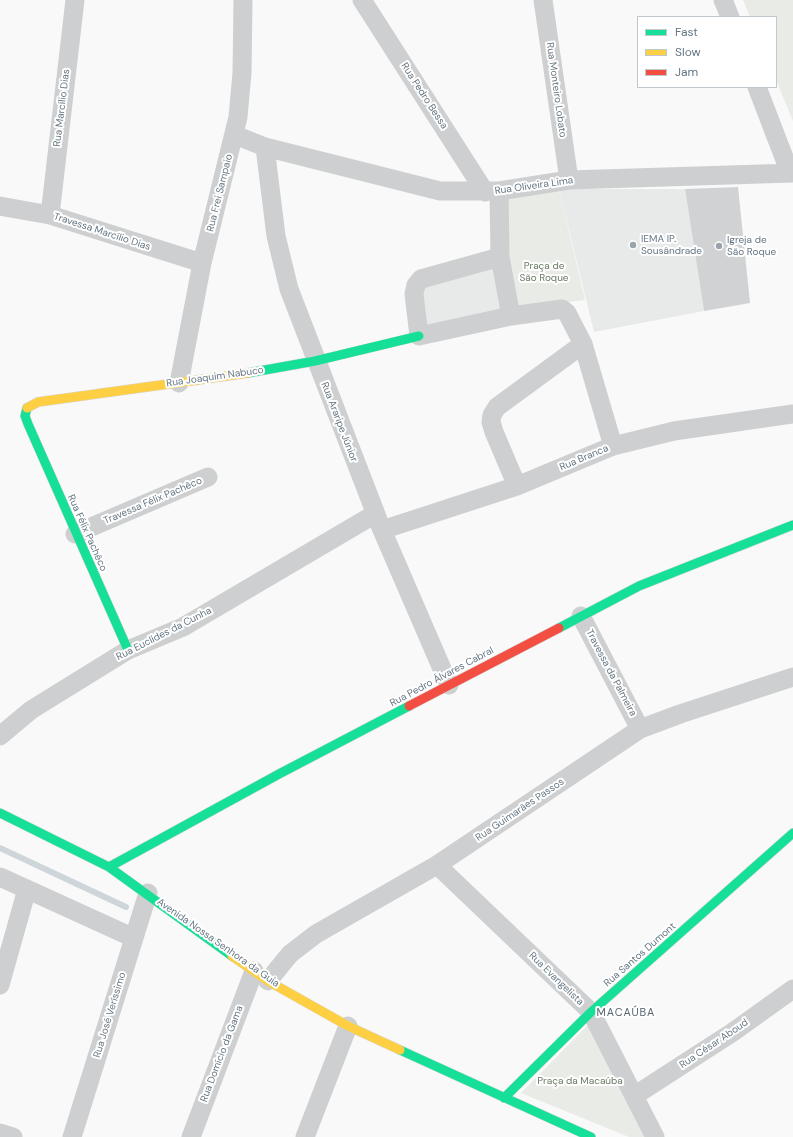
<!DOCTYPE html>
<html>
<head>
<meta charset="utf-8">
<style>
	body { margin:0 }
	#map { position:relative; width:793px; height:1137px; overflow:hidden; background:#f9f9f9; font-family:"DM Sans",sans-serif }
	canvas { display:block }
	.legend { position:absolute; left:637px; top:16px; width:140px; height:72px; box-sizing:border-box; background:#fff; border:1px solid #c1c8cd; margin:0; padding:5px 7px; list-style:none; font-size:12px; color:#657683 }
	.legend li { display:flex; align-items:center; gap:8px; height:20px }
	.legend b { width:20px; border:1px solid #c1c8cd }
</style>
</head>
<body>
<div id="map">
<canvas width="793" height="1137"></canvas>
<ul class="legend">
<li><b style="height:5px;background:#16e098"></b>Fast</li>
<li><b style="height:5px;background:#ffcf43"></b>Slow</li>
<li><b style="height:5px;background:#f24e42"></b>Jam</li>
</ul>
</div>
<script>
const ctx = document.querySelector('canvas').getContext('2d');
ctx.lineJoin = 'round';
function paint(path, color) { ctx.fillStyle = color; ctx.fill(path, 'evenodd'); }
const shape = rows => new Path2D(rows.map(r => 'M' + r).join(''));
function stroke(path, color, width, dash) { ctx.strokeStyle = color; ctx.lineWidth = width; ctx.lineCap = dash ? 'butt' : 'round'; ctx.setLineDash(dash || []); ctx.stroke(path); }
function write(font, color, halo, rows, align = 'center') {
  ctx.font = font + ' "DM Sans",sans-serif'; ctx.lineWidth = 4; ctx.setLineDash([]); ctx.textBaseline = 'middle'; ctx.strokeStyle = halo; ctx.fillStyle = color; for (const [text, x, y, turn = 0] of rows) {
    ctx.save(); ctx.translate(x, y); ctx.rotate((+turn || 0) * Math.PI / 180); ctx.textAlign = isNaN(turn) ? turn : align; if (halo) ctx.strokeText(text, 0, 0); ctx.fillText(text, 0, 0); ctx.restore();
  }
}
const built = shape([
	[559,189,685,189,704,311,594,332],
	[496,265,503,311,426,327,421,299,424,286]
]);
const green = shape([
	[743,0,793,0,793,121,776,80,776,17,750,17],
	[559,189,585,300,516,308,508,256,506,198],
	[590,1023,645,1137,629,1137,521,1093]
]);
const stream = shape([
	[0,848,126,907]
]);
const building = shape([
	[738,187,750,303,704,311,685,189]
]);
const street = shape([
	[362,0,485,192],
	[543,0,569,180],
	[723,0,730,17],
	[757,87,790,173],
	[235,135,265,147,440,191,499,191,569,180,793,173],
	[265,147,276,236,289,289,382,530,449,685],
	[499,191,500,257,511,316],
	[0,206,50,215,202,263],
	[50,215,75,0],
	[500,257,421,279,416,285,414,294,419,336,511,316,562,309,567,313,583,344,613,446],
	[179,383,202,263,238,117,242,73,243,0],
	[517,486,494,432,491,422,492,415,497,407,583,344],
	[382,530,517,486,613,446,674,431,793,414],
	[75,534,208,477],
	[581,616,640,729],
	[0,736,31,710,128,650,183,627,375,514],
	[437,865,591,1012,655,1137],
	[0,877,134,938],
	[268,981,290,954,316,934,437,865,640,729,680,714,793,677],
	[0,985,27,889],
	[634,1096,733,1032,793,989],
	[0,1133,13,1137],
	[72,1137,148,893],
	[191,1137,254,971],
	[305,1137,348,1026]
]);
const fast = shape([
	[248,373,315,361,419,336],
	[27,408,25,416,28,424,128,650],
	[559,628,639,586,793,525],
	[0,813,109,867,232,956],
	[109,867,279,774,409,706],
	[400,1050,591,1137],
	[504,1098,591,1012,793,833]
]);
const slow = shape([
	[27,408,38,402,248,373],
	[232,956,268,981,348,1026,400,1050]
]);
const jam = shape([
	[409,706,559,628]
]);
const markers = [
	[633,245,4,"#99a4ac"],
	[719,246,4,"#99a4ac"]
];
const streetNames = [
	["Rua Monteiro Lobato",556,90,82],
	["Rua Pedro Bessa",424,96,57],
	["Rua Marcílio Dias",62,108,-83],
	["Rua Oliveira Lima",534,186,-8],
	["Rua Frei Sampaio",220,193,-76],
	["Travessa Marcílio Dias",102,232,18],
	["Rua Joaquim Nabuco",215,377,-8],
	["Rua Araripe Júnior",339,422,69],
	["Rua Branca",584,458,-23],
	["Travessa Félix Pachêco",153,501,-23],
	["Rua Félix Pachêco",87,533,66],
	["Rua Euclídes da Cunha",164,634,-27],
	["Travessa da Palmeira",611,673,62],
	["Rua Pedro Álvares Cabral",442,677,-28],
	["Rua Guimarães Passos",520,810,-34],
	["Avenida Nossa Senhora da Guia",218,943,35],
	["Rua Santos Dumont",640,955,-41],
	["Rua Evangelista",556,979,44],
	["Rua José Veríssimo",110,1015,-73],
	["Rua César Aboud",714,1044,-34],
	["Rua Domício da Gama",222,1054,-69]
];
const poiNames = [
	["IEMA IP.",641,239],
	["Sousândrade",641,251],
	["Igreja de",727,240],
	["São Roque",727,252]
];
const parkNames = [
	["Praça de",544,266],
	["São Roque",544,278],
	["Praça da Macaúba",580,1081]
];
const neighbourhoodNames = [
	["MACAÚBA",626,1013]
];
paint(built, '#e8e9e9');
paint(green, '#e8ebe6');
stroke(stream, '#ced6d9', 6);
paint(building, '#d0d2d3');
stroke(fast, '#d5d6d7', 10);
stroke(slow, '#d5d6d7', 10);
stroke(jam, '#d5d6d7', 10);
stroke(street, '#cecfd0', 19);
stroke(fast, '#16e098', 9);
stroke(slow, '#ffcf43', 9);
stroke(jam, '#f24e42', 9);
for (const [x, y, r, color] of markers) { const dot = new Path2D(); dot.arc(x, y, r, 0, 2 * Math.PI); ctx.fillStyle = color; ctx.fill(dot); stroke(dot, '#fff', 1.5); }
write('10px', '#657683', '#fff', streetNames);
write('10px', '#657683', '#fff', poiNames, 'left');
write('10px', '#687a64', '#fff', parkNames);
ctx.letterSpacing = '1px';
write('11px', '#57646e', '#fff', neighbourhoodNames);
ctx.letterSpacing = '0px';
</script>
</body>
</html>
